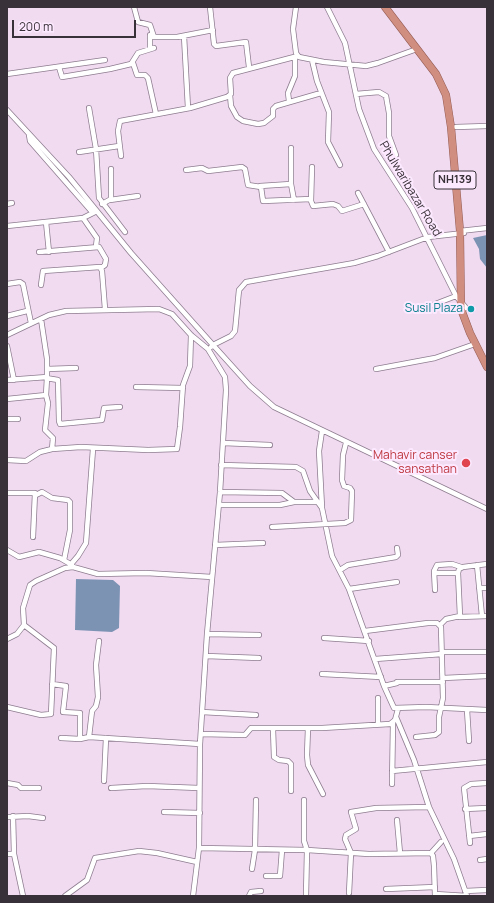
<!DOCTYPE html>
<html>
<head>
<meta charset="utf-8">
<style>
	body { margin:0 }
	#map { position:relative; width:494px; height:903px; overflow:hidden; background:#f0dbf1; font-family:Manrope,sans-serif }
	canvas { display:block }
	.frame { position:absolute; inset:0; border:8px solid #393139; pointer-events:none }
	.scale { position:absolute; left:12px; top:20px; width:124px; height:18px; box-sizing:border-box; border:2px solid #393139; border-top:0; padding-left:5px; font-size:12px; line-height:14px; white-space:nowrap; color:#393139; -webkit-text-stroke:3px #fde9ff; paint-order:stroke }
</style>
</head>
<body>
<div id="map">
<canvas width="494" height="903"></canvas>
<div class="frame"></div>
<div class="scale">200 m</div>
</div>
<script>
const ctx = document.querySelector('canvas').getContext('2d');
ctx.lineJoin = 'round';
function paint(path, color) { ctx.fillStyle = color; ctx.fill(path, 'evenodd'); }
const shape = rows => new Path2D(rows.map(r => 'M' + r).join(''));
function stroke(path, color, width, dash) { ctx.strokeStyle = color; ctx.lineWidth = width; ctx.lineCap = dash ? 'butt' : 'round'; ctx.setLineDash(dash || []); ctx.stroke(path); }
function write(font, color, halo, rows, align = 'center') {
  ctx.font = font + ' Manrope,sans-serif'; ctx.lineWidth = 4; ctx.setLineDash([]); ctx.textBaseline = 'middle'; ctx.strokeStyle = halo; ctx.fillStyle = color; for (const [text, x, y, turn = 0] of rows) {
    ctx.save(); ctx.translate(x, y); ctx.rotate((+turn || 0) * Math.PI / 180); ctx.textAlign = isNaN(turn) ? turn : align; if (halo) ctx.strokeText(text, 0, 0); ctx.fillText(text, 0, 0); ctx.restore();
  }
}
const water = shape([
	[487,235,487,268,480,259,479,249,473,238],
	[76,579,113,580,120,586,119,628,112,632,75,630]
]);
const minor = shape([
	[134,7,138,22,150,25,154,37,177,37,213,30],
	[210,7,214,44,216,46,246,42,249,67],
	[296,7,293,29,296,53,299,57,324,62,366,66,378,63,417,49],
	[327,7,345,43,359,109,374,149,412,208,456,296,466,308],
	[150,35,150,49],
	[184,36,188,108],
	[312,60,317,81,329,112,328,142,340,165],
	[133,63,137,75,145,75,148,78,156,114],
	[59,67,62,77,110,69,131,64,138,53,154,48],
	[7,74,105,60],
	[356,94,379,92,386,96,389,113,389,136,396,155],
	[230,95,231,106,237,117,243,121,258,124,264,123,273,116,273,109,276,106,321,93],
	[289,101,288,93,295,76,295,57],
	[89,108,96,149,99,198,125,232],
	[7,110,69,177,131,253,213,345,211,347],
	[456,127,487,126],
	[29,135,30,141,93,213],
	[291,148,291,184],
	[79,152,119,146],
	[121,156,118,131,120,121,190,108,227,97,231,94,230,78,233,73,298,56],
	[312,167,311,201,313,206,333,204,338,206,342,211,364,204],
	[186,170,202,168,208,171,242,167,245,169,248,185,261,187,263,201,311,199],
	[260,186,291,184,294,200],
	[358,193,389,252],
	[110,200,138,196],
	[7,204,12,203],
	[102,204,111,199,111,169],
	[83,218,97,238,96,246],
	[46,222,49,252],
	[7,226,83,218,95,212],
	[460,231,487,228],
	[464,233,428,237,378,256,354,263,246,282,239,290,235,331,231,336,213,345,250,386,274,407,487,509],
	[39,252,99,247,106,259,105,265,101,268],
	[7,284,20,282,23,284,31,323],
	[41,285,43,271,100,267,102,271,105,309],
	[430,306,456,296],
	[7,316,27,311],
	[7,335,49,315,66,311,159,309,172,314,191,335,208,349,225,377,226,390,220,492,207,634,200,744,199,848,193,896],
	[7,346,14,380],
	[47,369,76,368],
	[376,369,435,358,475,344],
	[46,378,58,380,59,421,60,424,102,420,104,408,120,407],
	[7,380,47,377,47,359,41,319],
	[136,387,183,388],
	[46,395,48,403,45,430,53,438,52,449],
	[7,399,46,395,47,378],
	[7,419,18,419],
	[223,443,270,445],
	[7,460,26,461,40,452,52,449,81,447,148,450,177,449,180,427,183,385,190,366,191,335],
	[221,465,296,467,303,471,310,491,322,508,332,556,349,589,384,686,394,708,426,707,487,710],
	[220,492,282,493,294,502,317,502],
	[7,493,35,493,33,537],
	[36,495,42,492,52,498,68,500,70,502,70,530,64,560],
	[219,505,280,505,294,502],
	[322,507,319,451,322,431],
	[272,527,345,523,351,520,352,491,350,488,344,486,342,480,343,455,346,443],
	[215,545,263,543],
	[7,550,19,557,39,552,60,558,72,565],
	[477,565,482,616],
	[72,567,72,563,78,556,86,543,93,449],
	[340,570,348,565,396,557,398,555,397,548],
	[434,573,458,573],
	[479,588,487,588],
	[349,589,397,582],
	[435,590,434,571,437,565,452,564,461,567],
	[459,617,487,616],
	[440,625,446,619,460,616,458,573,459,569,463,567,487,564],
	[365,631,428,623,437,623,441,627,443,698,439,717,439,732,435,735,416,737],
	[207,634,259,635],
	[324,638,369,641],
	[7,639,17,634,24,625,23,608,30,585,36,581,65,568,73,567,98,574,146,573,212,577],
	[99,641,96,665,98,697,96,706,92,711,89,737,200,744],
	[442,652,487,652],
	[206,656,259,658],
	[375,659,442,654],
	[322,674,381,677],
	[443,678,487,676],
	[397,682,443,682],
	[52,684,66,686,63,712,80,713,80,739],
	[384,686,397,683],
	[378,698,378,724],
	[7,707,41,715,51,714,54,648,24,625],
	[467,710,469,741],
	[202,712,256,715],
	[396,717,414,760,429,807,454,859,467,896],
	[308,728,307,755,308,765,323,794],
	[273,729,274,757,279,760,288,761,291,764,291,791],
	[201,734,245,735,251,728,322,728,390,724,395,720,398,709],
	[61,738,80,739,89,737],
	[392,771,487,762],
	[104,781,106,738],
	[7,783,18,785,21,788,39,788],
	[392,784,393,723],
	[111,788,147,786,199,788],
	[304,800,304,841,307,850,306,896],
	[465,809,487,808],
	[164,812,200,813],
	[13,816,14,854,23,896],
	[7,817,28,816,43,818],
	[397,820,400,853],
	[469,836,487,834],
	[470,843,464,788,471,784,487,783],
	[199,848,307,850,369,854,431,853,441,842],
	[431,853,433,856,434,866,435,896],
	[7,854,14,854],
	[480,860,487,859],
	[252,869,255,850,256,800],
	[266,876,280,876,282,850],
	[386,889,435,887],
	[465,891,487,890],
	[349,893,351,853,345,839,346,835,356,829,351,812,376,808,429,807],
	[435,894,467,896],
	[65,896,87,880,95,858,139,851,157,853,197,862],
	[249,896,251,892,261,891]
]);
const trunk = shape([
	[385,7,436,74,446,95,451,127,460,231,461,309,470,333,487,367]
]);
const markers = [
	[471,309,4,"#0f9aa8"],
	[466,463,5,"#e0444e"]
];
const shields = [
	[455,180,42]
];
const shieldNames = [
	["NH139",455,180]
];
const streetNames = [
	["Phulwaribazar Road",410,189,59]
];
const cultureNames = [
	["Susil Plaza",463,309]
];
const healthNames = [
	["Mahavir canser",457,456],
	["sansathan",457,470]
];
paint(water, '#7d93b4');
stroke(minor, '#8e7c8f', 6);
stroke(trunk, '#945b52', 8);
stroke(minor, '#fff', 4.5);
stroke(trunk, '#d08e80', 7);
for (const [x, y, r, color] of markers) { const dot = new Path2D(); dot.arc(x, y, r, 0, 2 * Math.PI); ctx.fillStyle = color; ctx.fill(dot); stroke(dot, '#fde9ff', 1.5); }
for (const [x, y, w] of shields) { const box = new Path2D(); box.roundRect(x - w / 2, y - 9, w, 18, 3); ctx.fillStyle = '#fde9ff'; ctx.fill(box); stroke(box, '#393139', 1); }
write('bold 11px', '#393139', null, shieldNames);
write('12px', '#393139', '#fde9ff', streetNames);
write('12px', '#0d838f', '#fde9ff', cultureNames, 'right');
write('12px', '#be3a42', '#fde9ff', healthNames, 'right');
</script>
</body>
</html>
